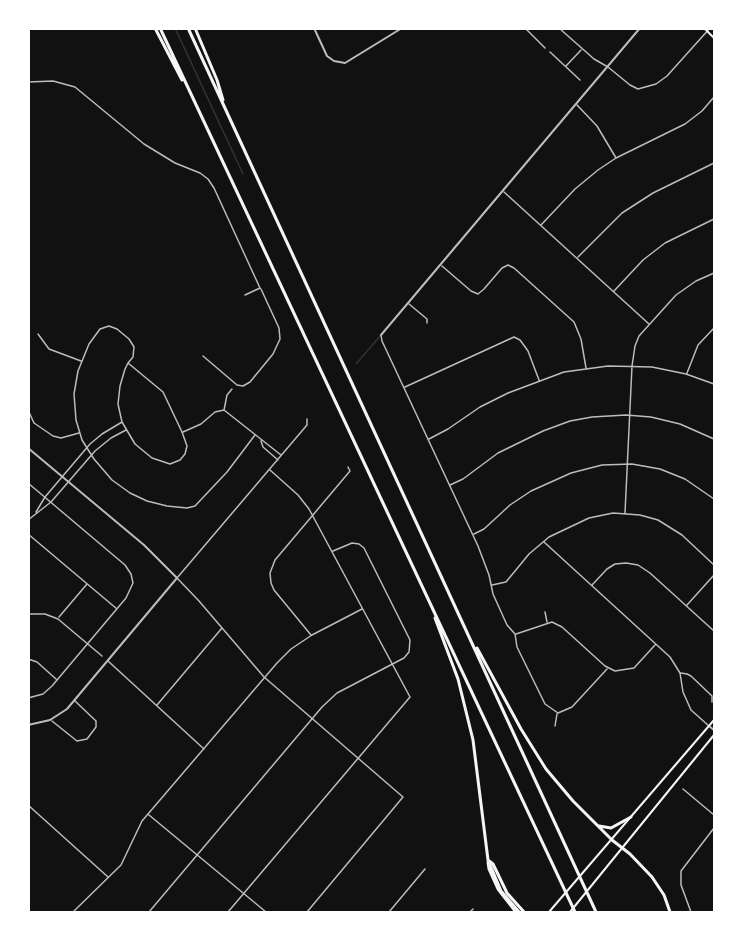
<!DOCTYPE html>
<html>
<head>
<meta charset="utf-8">
<style>
	body { margin:0 }
	#map { position:relative; width:743px; height:941px; overflow:hidden; background:#111; font-family:Quicksand,sans-serif }
	canvas { display:block }
	.frame { position:absolute; inset:0; border:30px solid #fff; pointer-events:none }
</style>
</head>
<body>
<div id="map">
<canvas width="743" height="941"></canvas>
<div class="frame"></div>
</div>
<script>
const ctx = document.querySelector('canvas').getContext('2d');
ctx.lineJoin = 'round';
const shape = rows => new Path2D(rows.map(r => 'M' + r).join(''));
function stroke(path, color, width, dash) { ctx.strokeStyle = color; ctx.lineWidth = width; ctx.lineCap = dash ? 'butt' : 'round'; ctx.setLineDash(dash || []); ctx.stroke(path); }
const stream = shape([
	[175,28,243,174],
	[356,364,381,335]
]);
const minor = shape([
	[525,28,545,48],
	[559,28,594,59,608,67,630,85,638,89,656,84,667,76,710,28],
	[550,52,580,80],
	[566,66,581,50],
	[28,82,53,81,75,87,144,144,175,163,200,173,208,179,214,188,260,288,245,295],
	[577,105,597,126,616,158],
	[504,192,649,324],
	[541,225,575,189,598,170,616,158,685,124,702,111,714,97],
	[578,257,622,213,653,193,714,163],
	[442,266,471,291,478,294,484,289,502,268,508,265,514,268,574,322,581,339,586,368],
	[614,291,643,260,665,243,714,219],
	[409,304,427,319,427,323],
	[38,334,49,349,81,361],
	[381,335,382,341,478,546,489,575,493,594,507,625,515,634,517,647,545,704,558,713],
	[203,356,237,385,243,386,250,382,273,354,280,339,279,328,261,289],
	[128,363,163,392,182,432,187,446,185,454,180,460,170,464,152,458,135,444,122,422,118,404,120,386,125,369,128,363,133,357,134,347,129,339,117,329,109,326,100,329,89,344,78,371,74,394,76,420,82,440,94,459,112,480,130,493,147,501,167,506,187,508,195,506,227,472,255,435],
	[687,373,698,345,714,328],
	[405,387,514,337,520,340,528,351,539,380],
	[28,410,34,423,53,436,61,438,79,433],
	[224,410,227,395,232,389],
	[307,419,307,425,177,578,199,601,264,677,403,797,307,912],
	[183,432,201,424,215,412,224,410,281,455],
	[429,439,448,429,480,407,508,393,564,372,608,366,652,367,686,374,714,384],
	[261,441,263,447,278,460],
	[28,483,125,565,131,574,133,583,126,598,52,686,43,694,28,698],
	[450,485,463,479,498,453,543,431,570,421,592,417,626,415,651,417,680,424,714,439],
	[36,512,45,497,90,444,102,434,122,422],
	[625,513,632,366,635,346,639,336,676,295,696,281,714,273],
	[28,520,51,502,95,451,111,438,126,430],
	[28,534,117,609],
	[474,534,484,529,510,505,531,491,571,473,602,465,632,464,660,469,685,479,714,499],
	[544,542,670,657,680,673,683,692,691,710,709,726],
	[492,585,506,582,529,554,549,537,589,518,613,513,640,515,658,520,682,535,714,565],
	[592,585,607,569,615,564,626,563,638,565,650,573,714,631],
	[687,605,714,575],
	[545,612,547,622],
	[28,614,45,614,58,619,102,656],
	[59,617,87,584],
	[516,634,552,622,562,627,605,666,615,671,634,668,655,645],
	[311,635,274,590,271,583,270,573,275,560,350,471,348,467],
	[28,659,37,662,56,679],
	[108,661,204,749],
	[681,673,687,674,691,676,712,696,712,702],
	[157,705,222,628],
	[558,713,572,707,607,669],
	[52,721,77,741,87,739,96,727,96,721,75,701],
	[555,726,557,714],
	[683,789,714,815],
	[28,805,108,877],
	[149,815,266,912],
	[73,912,121,865,142,821,277,663,291,649,312,635,362,609],
	[149,912,322,707,337,693,404,658,409,652,410,640,364,548,359,544,352,543,333,551],
	[228,912,410,697,309,509,298,495,270,470],
	[389,912,425,869],
	[470,912,473,909],
	[691,912,681,885,681,871,714,828]
]);
const tertiary = shape([
	[314,28,327,56,334,61,345,63,402,28],
	[381,335,640,28],
	[28,448,144,545,177,578,67,709,50,720,28,725],
	[709,726,714,730]
]);
const secondary = shape([
	[704,28,714,38],
	[549,912,714,720],
	[570,912,714,735]
]);
const motorway = shape([
	[155,28,182,80],
	[160,28,575,912],
	[188,28,596,912],
	[195,28,217,80,223,100],
	[435,618,458,679,473,740,488,860,501,891,519,912],
	[477,648,521,729,546,769,573,801,612,840,630,854,652,877,664,895,670,912],
	[599,826,611,828,631,817],
	[488,860,493,864,507,893,524,912],
	[488,862,489,869,498,889,516,912]
]);
stroke(stream, '#333', 1.5);
stroke(minor, '#bcbcbc', 1.5);
stroke(tertiary, '#bcbcbc', 2);
stroke(secondary, '#f5f5f5', 2);
stroke(motorway, '#f5f5f5', 3);
</script>
</body>
</html>
